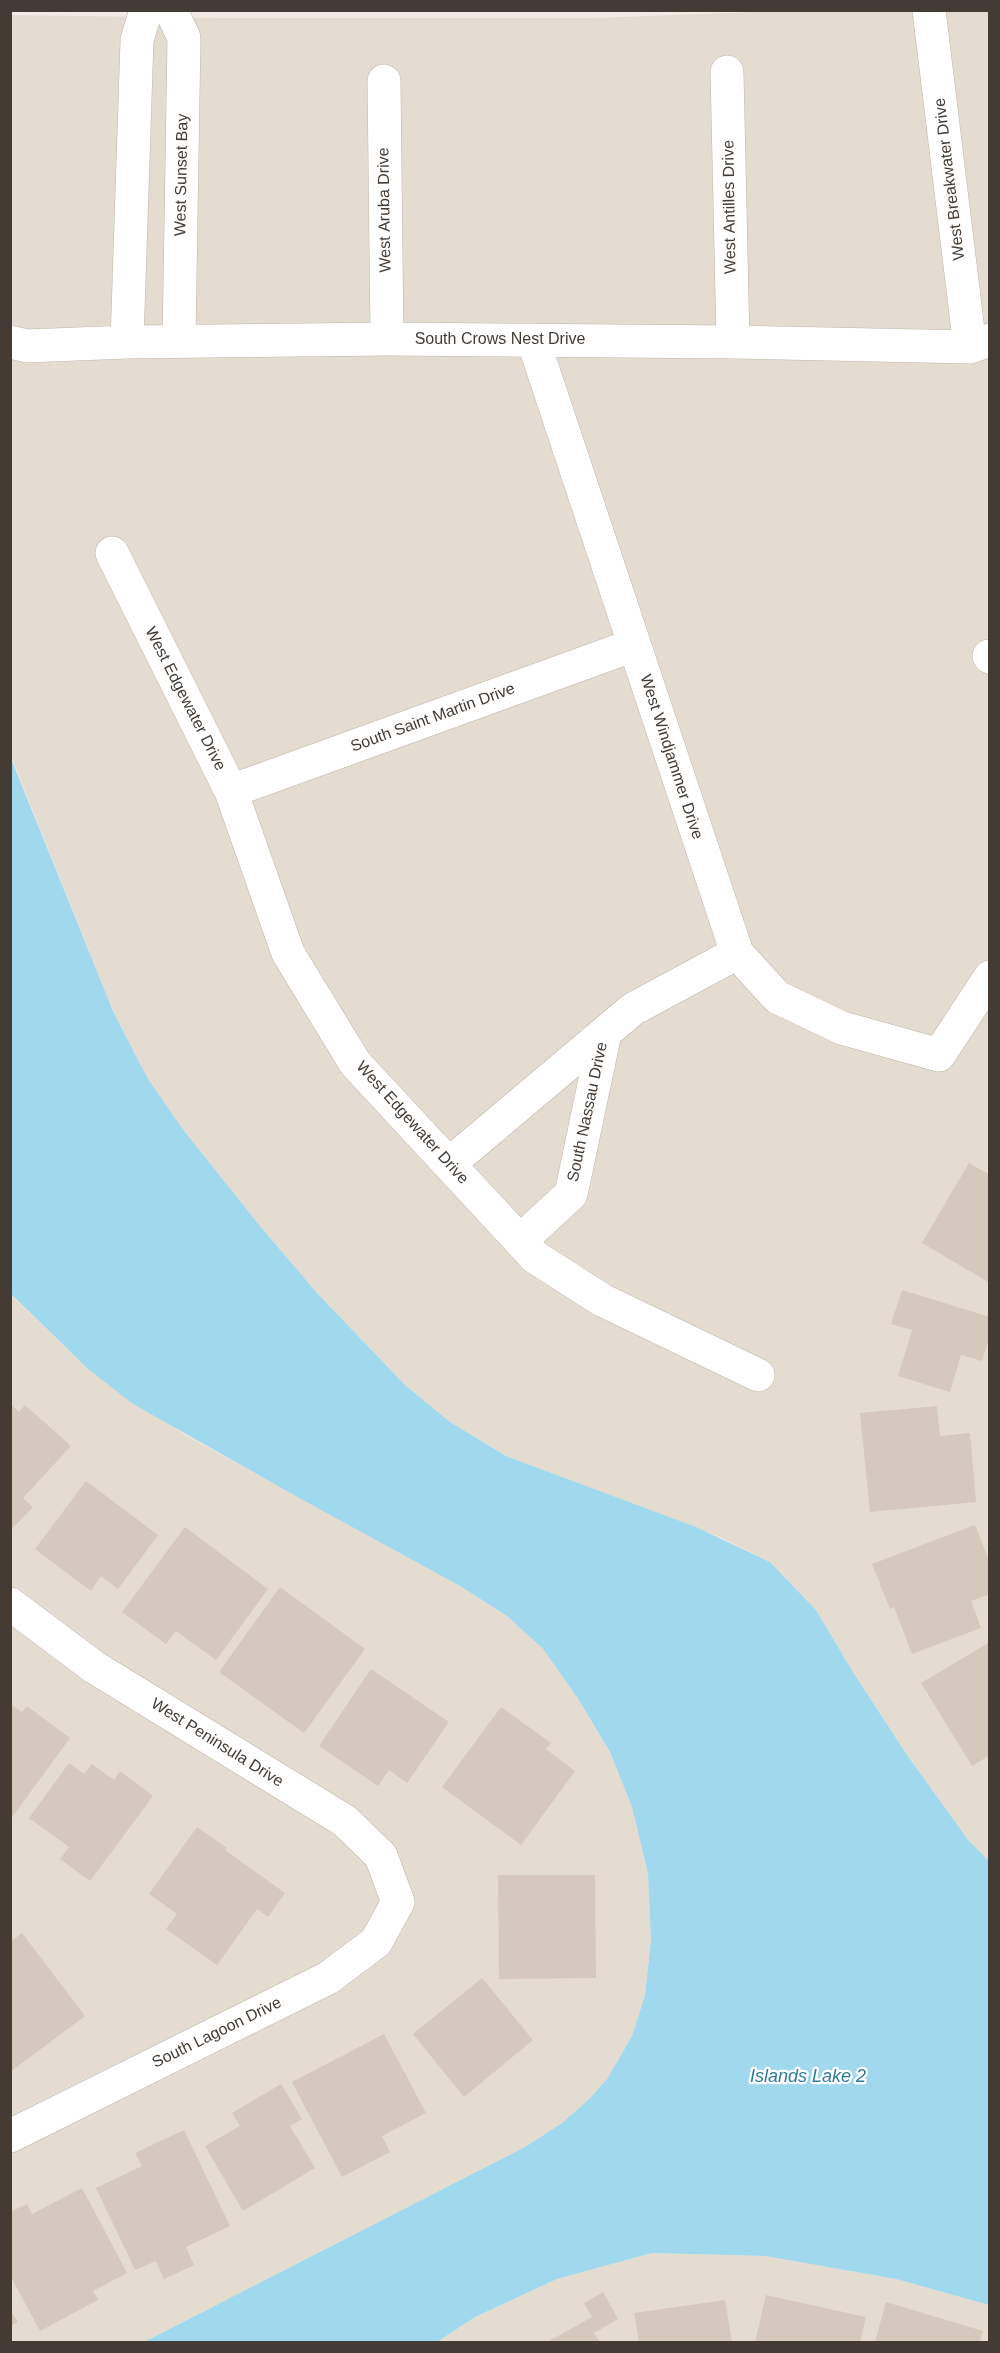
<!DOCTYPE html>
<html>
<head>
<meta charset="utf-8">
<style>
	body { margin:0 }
	#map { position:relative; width:1000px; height:2353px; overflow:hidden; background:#f1ebe3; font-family:Helvetica,sans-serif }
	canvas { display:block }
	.frame { position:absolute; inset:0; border:12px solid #433b34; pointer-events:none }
</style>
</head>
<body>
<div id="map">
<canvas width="1000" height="2353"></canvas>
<div class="frame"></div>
</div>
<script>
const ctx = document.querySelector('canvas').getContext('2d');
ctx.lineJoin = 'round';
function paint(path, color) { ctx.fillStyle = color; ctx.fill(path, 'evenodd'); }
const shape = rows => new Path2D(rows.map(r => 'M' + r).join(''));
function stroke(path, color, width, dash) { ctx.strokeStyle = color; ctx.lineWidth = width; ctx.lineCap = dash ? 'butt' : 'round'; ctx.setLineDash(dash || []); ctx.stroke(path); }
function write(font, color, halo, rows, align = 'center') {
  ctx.font = font + ' Helvetica,sans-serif'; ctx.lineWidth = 4.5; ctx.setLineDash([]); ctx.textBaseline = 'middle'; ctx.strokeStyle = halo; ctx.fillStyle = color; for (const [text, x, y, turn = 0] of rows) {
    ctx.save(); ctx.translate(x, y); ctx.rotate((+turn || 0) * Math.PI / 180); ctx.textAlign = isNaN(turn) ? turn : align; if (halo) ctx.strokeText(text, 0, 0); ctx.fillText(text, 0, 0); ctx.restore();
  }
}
const residential = shape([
	[805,10,989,11,989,1861,969,1841,907,1755,853,1672,816,1610,770,1562,720,1537,506,1456,450,1422,405,1385,317,1293,260,1226,185,1132,148,1079,113,1011,11,756,10,15,220,18,595,18],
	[10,1294,87,1368,182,1433,460,1586,507,1616,543,1649,577,1697,610,1752,632,1807,648,1874,651,1940,645,1995,632,2036,607,2079,588,2100,562,2123,525,2147,144,2342,11,2342],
	[652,2253,765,2256,896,2279,989,2305,989,2342,437,2342,475,2317,557,2279]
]);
const water = shape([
	[10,756,113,1011,148,1079,185,1132,260,1226,317,1293,405,1385,450,1422,506,1456,696,1527,770,1562,816,1610,853,1672,907,1755,969,1841,989,1861,989,2305,896,2279,765,2256,652,2253,557,2279,475,2317,437,2342,144,2342,525,2147,562,2123,588,2100,607,2079,632,2036,645,1995,651,1940,648,1874,632,1807,610,1752,577,1697,543,1649,507,1616,460,1586,301,1499,133,1404,87,1368,11,1294]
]);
const building = shape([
	[969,1163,990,1175,990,1283,922,1243],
	[902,1290,990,1317,990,1335,982,1361,961,1355,950,1392,898,1376,912,1330,891,1324],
	[10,1404,19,1412,25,1405,71,1446,23,1498,33,1507,10,1531],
	[937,1406,940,1436,970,1433,976,1502,870,1512,860,1413],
	[86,1481,158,1535,118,1589,101,1576,91,1591,35,1549],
	[975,1525,990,1563,990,1594,971,1601,981,1628,912,1654,894,1607,890,1609,872,1564],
	[185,1527,268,1589,216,1660,176,1631,166,1644,122,1612],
	[280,1587,365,1649,304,1733,219,1672],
	[990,1642,990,1755,972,1766,921,1683],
	[371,1669,449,1722,407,1783,389,1770,378,1786,319,1746],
	[10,1704,22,1712,27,1706,70,1738,10,1820],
	[501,1707,551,1743,546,1749,575,1771,521,1845,442,1787],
	[69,1763,84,1774,92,1764,114,1780,120,1771,153,1796,90,1881,60,1859,69,1847,29,1818],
	[197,1827,227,1848,225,1850,285,1893,268,1917,257,1909,217,1965,166,1929,177,1914,149,1894],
	[498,1875,595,1875,596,1978,499,1979],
	[22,1933,85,2016,10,2072,10,1942],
	[482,1978,533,2040,464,2097,413,2034],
	[384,2034,426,2113,382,2136,390,2152,342,2177,292,2082],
	[281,2084,302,2119,290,2126,315,2168,243,2211,205,2146,240,2126,232,2113],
	[184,2130,230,2226,186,2247,194,2265,164,2279,156,2261,135,2270,96,2188,142,2166,135,2153],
	[82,2188,127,2273,93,2291,98,2300,40,2331,10,2275,10,2212,27,2204,32,2214],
	[603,2292,618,2319,594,2333,600,2342,547,2342,592,2317,584,2303],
	[766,2295,866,2317,860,2342,755,2342],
	[725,2300,732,2342,639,2342,634,2313],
	[886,2302,983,2331,980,2342,875,2342],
	[10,2310,18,2322,10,2326]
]);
const minor = shape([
	[171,10,184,38,179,341],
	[929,10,970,347],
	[727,72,733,342],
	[384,81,387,339],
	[533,340,737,953,777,997,842,1028,939,1055,990,977],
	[10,342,27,346,127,342,387,339,733,342,970,347,990,340],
	[127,342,137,40,146,10],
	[112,553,231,791,288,953,355,1063,535,1257,602,1300,758,1375],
	[989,656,990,657],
	[231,791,634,645],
	[449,1164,633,1009,737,953],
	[520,1241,571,1194,605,1033],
	[10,1604,94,1667,345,1821,381,1856,398,1902,376,1942,328,1978,10,2136]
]);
const streetNames = [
	["West Sunset Bay",182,175,-89],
	["West Breakwater Drive",950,179,-97],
	["West Antilles Drive",730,207,-91],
	["West Aruba Drive",385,210,-91],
	["South Crows Nest Drive",500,340],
	["West Edgewater Drive",185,699,63],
	["South Saint Martin Drive",433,718,-20],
	["West Windjammer Drive",671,757,72],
	["South Nassau Drive",588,1112,-78],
	["West Edgewater Drive",412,1123,48],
	["West Peninsula Drive",217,1743,32],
	["South Lagoon Drive",217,2033,-26]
];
const waterNames = [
	["Islands Lake 2",808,2077]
];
paint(residential, '#e5dcd1');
paint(water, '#a0d9ed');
paint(building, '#d5c8bc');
stroke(minor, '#bfb4a9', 34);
stroke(minor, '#fff', 33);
write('16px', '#433b34', '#fff', streetNames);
write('italic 18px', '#2e7c9b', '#fff', waterNames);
</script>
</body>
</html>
